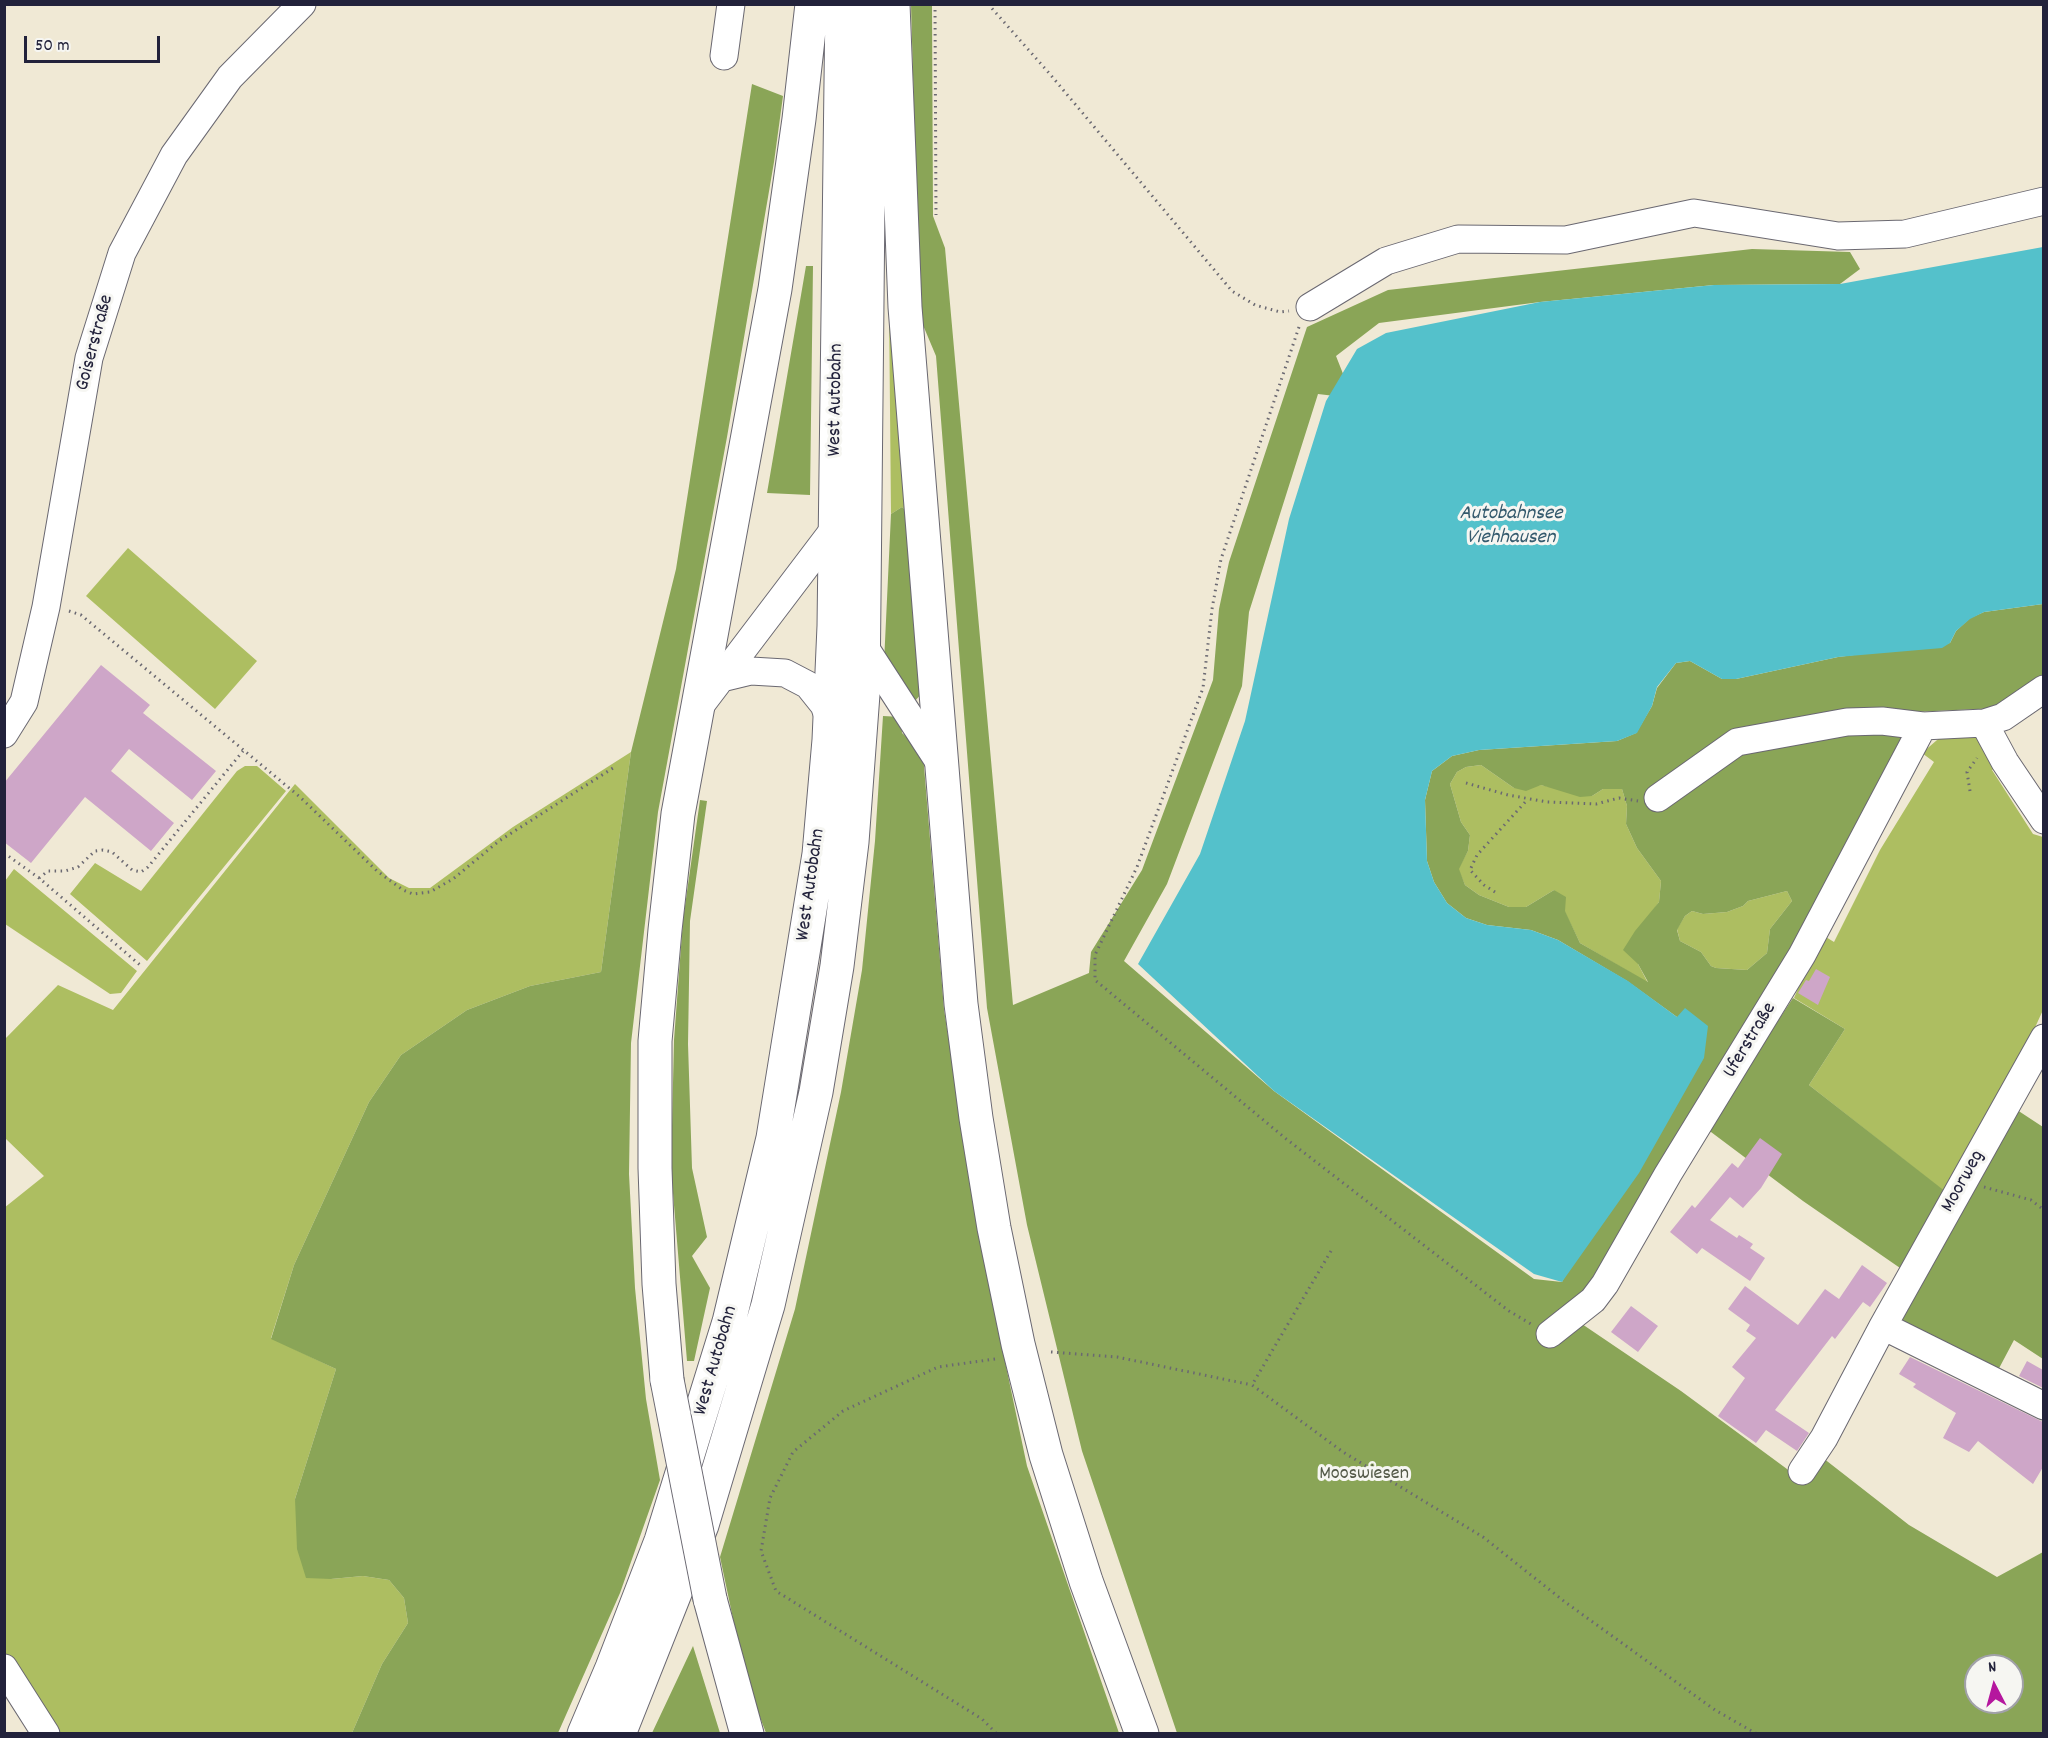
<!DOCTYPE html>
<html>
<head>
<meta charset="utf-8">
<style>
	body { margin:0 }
	#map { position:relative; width:2048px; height:1738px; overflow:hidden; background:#f0e9d5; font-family:Dekko,sans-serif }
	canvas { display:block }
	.frame { position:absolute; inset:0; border:6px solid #22223b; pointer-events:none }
	.north { position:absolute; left:1964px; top:1654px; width:60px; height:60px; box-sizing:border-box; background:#f6f6f2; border:2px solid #a1a1a9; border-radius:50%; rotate:354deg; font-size:16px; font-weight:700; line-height:24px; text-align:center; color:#22223b }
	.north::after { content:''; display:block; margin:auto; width:21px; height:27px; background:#b5179e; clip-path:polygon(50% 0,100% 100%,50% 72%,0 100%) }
	.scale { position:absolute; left:24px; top:36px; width:136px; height:27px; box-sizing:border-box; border:3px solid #22223b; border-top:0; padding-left:8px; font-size:18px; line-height:21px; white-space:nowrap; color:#22223b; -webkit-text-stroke:4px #f6f6f2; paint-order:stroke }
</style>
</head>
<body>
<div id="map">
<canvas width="2048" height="1738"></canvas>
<div class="frame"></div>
<div class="north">N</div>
<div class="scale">50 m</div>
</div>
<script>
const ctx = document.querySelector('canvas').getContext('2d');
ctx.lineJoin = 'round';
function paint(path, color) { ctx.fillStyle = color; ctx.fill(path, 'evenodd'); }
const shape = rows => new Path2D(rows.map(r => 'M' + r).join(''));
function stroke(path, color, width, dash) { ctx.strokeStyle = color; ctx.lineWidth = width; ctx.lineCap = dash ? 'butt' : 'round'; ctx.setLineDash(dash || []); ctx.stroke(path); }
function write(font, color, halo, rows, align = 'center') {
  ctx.font = font + ' Dekko,sans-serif'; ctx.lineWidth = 6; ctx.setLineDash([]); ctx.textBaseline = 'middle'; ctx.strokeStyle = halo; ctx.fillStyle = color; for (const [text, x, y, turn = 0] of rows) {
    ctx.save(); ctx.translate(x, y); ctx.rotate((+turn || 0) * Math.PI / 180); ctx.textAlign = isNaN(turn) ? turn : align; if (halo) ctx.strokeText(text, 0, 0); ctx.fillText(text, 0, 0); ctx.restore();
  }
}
const green = shape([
	[889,304,909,513,902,507,891,514],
	[128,548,257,661,215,709,86,596],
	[1972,732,2001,764,1992,770,2033,834,2043,837,2043,1010,2001,1102,1946,1193,1809,1085,1845,1029,1794,998,1821,934,1834,942,1880,850,1934,762,1922,753,1944,734],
	[631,752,601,972,530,986,467,1010,401,1055,369,1102,294,1265,271,1338,336,1369,295,1499,331,1579,363,1576,389,1580,404,1598,408,1623,382,1664,352,1733,38,1733,5,1681,4,1208,44,1176,5,1138,5,1039,58,985,113,1010,295,784,389,878,409,888,430,888,513,827],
	[1481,765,1514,788,1541,785,1592,796,1603,789,1622,789,1627,806,1626,824,1637,848,1661,881,1659,902,1650,915,1638,964,1648,983,1580,943,1554,890,1526,907,1509,907,1479,895,1465,885,1458,869,1468,851,1470,835,1461,822,1450,784,1457,772,1466,767],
	[245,766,257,766,286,791,147,961,70,894,95,863,141,891,237,771],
	[14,869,137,971,121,993,110,994,5,924,5,881],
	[1787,891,1792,901,1770,929,1767,953,1747,970,1716,968,1711,966,1701,952,1680,941,1677,929,1685,916,1692,911,1703,914,1727,912,1743,906,1748,901]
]);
const forest = shape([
	[911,5,932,5,933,216,945,248,1013,1005,1089,973,1091,952,1142,870,1213,680,1219,609,1229,562,1307,327,1388,290,1752,249,1850,252,1860,269,1840,284,1714,285,1540,302,1379,323,1336,356,1349,389,1335,396,1318,394,1249,612,1242,686,1167,884,1124,961,1274,1091,1534,1279,1562,1282,1677,1017,1627,981,1558,940,1531,930,1487,925,1466,918,1447,903,1434,882,1427,861,1425,800,1432,771,1452,756,1479,750,1617,741,1636,733,1652,706,1657,688,1676,663,1690,661,1722,679,1736,679,1838,657,1950,643,1956,631,1970,618,1984,612,2043,604,2043,680,2000,708,1913,712,1892,771,1579,1322,1681,1391,1806,1483,1823,1458,1909,1525,1997,1577,2043,1552,2043,1733,1177,1733,1082,1451,1027,1225,987,1008,936,356,920,318],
	[1481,765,1514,788,1526,791,1541,785,1580,797,1592,796,1603,789,1622,789,1627,806,1626,824,1637,848,1661,881,1659,902,1635,931,1623,950,1638,964,1648,982,1580,943,1565,911,1566,897,1554,890,1526,907,1509,907,1479,895,1465,885,1459,869,1468,851,1470,835,1461,822,1450,784,1457,772,1466,767],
	[1787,891,1792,901,1770,929,1767,953,1747,970,1716,968,1711,966,1701,952,1680,941,1677,930,1685,916,1692,911,1703,914,1727,912,1743,906,1748,901],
	[1976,1666,2012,1666,2012,1702,1976,1702],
	[752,84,783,96,774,162,727,437,658,812,631,1043,629,1174,635,1288,646,1399,660,1480,620,1593,558,1733,352,1733,382,1664,408,1623,404,1598,389,1580,363,1576,331,1579,306,1578,297,1549,295,1499,336,1369,271,1339,294,1265,369,1102,401,1055,467,1010,530,986,601,972,631,752,676,569],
	[806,266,813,266,810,495,767,493],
	[902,507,909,513,924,691,914,702,884,663,891,514],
	[883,716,901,717,902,733,910,740,922,742,944,1009,978,1233,1027,1466,1119,1733,766,1733,746,1680,720,1557,795,1309,841,1092,862,970,875,841],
	[700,800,707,801,690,921,688,1044,692,1168,707,1237,692,1256,710,1288,694,1361,687,1361,671,1169,674,1040,683,920],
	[1793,998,1845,1029,1809,1085,1946,1192,2011,1106,2043,1127,2043,1359,2014,1340,1996,1374,1893,1320,1916,1279,1803,1201,1707,1129],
	[693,1646,720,1733,652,1733]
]);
const water = shape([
	[2043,247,2043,604,1984,612,1970,619,1956,631,1950,643,1942,648,1838,657,1736,679,1722,679,1690,661,1676,663,1657,687,1652,706,1637,733,1617,741,1479,750,1452,756,1432,771,1425,800,1427,861,1434,882,1447,903,1466,918,1487,925,1531,930,1558,940,1628,981,1677,1017,1685,1008,1708,1026,1704,1058,1639,1173,1562,1282,1534,1274,1274,1091,1138,964,1200,854,1245,721,1289,519,1326,401,1357,349,1386,333,1540,302,1714,285,1840,284]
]);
const building = shape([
	[101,665,150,705,143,713,216,771,192,800,129,749,111,771,174,823,151,851,85,797,31,863,4,842,4,783],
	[1816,969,1830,977,1818,1005,1798,993,1806,980,1809,981],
	[1760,1138,1782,1154,1761,1188,1743,1208,1730,1197,1710,1220,1737,1238,1739,1235,1753,1244,1750,1248,1765,1258,1750,1281,1702,1248,1697,1254,1670,1232,1692,1205,1695,1208,1732,1163,1738,1168],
	[1862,1265,1887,1283,1870,1307,1863,1302,1835,1339,1832,1336,1775,1410,1809,1433,1797,1451,1766,1430,1756,1443,1718,1416,1745,1378,1732,1367,1756,1338,1746,1331,1750,1325,1728,1309,1745,1286,1798,1325,1825,1289,1839,1299],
	[1631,1306,1658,1326,1638,1352,1611,1332],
	[1910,1357,2043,1422,2043,1467,2033,1484,1978,1441,1969,1452,1943,1438,1956,1413,1913,1387,1916,1384,1899,1374],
	[2027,1361,2043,1370,2043,1388,2019,1376]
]);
const path = shape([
	[935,4,936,215],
	[988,4,1049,73,1232,291,1255,305,1280,312,1289,311],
	[1299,327,1221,559,1212,609,1203,688,1137,867,1095,955,1095,980,1285,1138,1509,1311,1531,1324],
	[69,611,81,615,300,797,377,871,403,890,413,894,430,892,453,879,499,841,613,768],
	[1466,783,1508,795,1547,802,1596,804,1619,798,1638,801],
	[1970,791,1967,772,1977,758],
	[4,853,39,878,140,965],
	[39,878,48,871,65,871,78,867,95,851,103,850,112,852,132,870,141,872,148,867,243,751],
	[1495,892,1484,885,1470,870,1477,855,1528,799],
	[1984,1187,2031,1200,2044,1210],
	[1331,1251,1252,1385,1343,1452,1483,1537,1565,1602,1715,1710,1757,1734],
	[1051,1352,1117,1357,1252,1385],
	[995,1359,938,1367,843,1411,793,1452,770,1498,761,1551,776,1591,982,1719,997,1734]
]);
const minor = shape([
	[724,56,731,4],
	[1310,307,1386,261,1458,239,1566,240,1694,213,1838,236,1905,234,2044,201],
	[864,646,941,765],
	[718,679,751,671,785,673,808,685,824,705,830,721],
	[700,706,835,528],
	[1984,723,2005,762,2044,820],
	[4,734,24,702,46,607,89,358,122,253,174,155,230,77,302,4],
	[1658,798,1737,742,1847,722,1882,721,1923,726,1984,723,2003,717,2044,689],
	[1883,1326,2044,1406],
	[1550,1334,1593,1300,1605,1284,1668,1174,1802,955,1923,726],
	[1802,1471,1824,1438,1883,1326,2044,1038],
	[4,1668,46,1734]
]);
const highway = shape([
	[893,4,905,307,961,1004,976,1118,994,1228,1018,1344,1046,1455,1086,1581,1142,1734],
	[667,1380,659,1284,655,1168,655,1041,665,930,678,814,775,289,799,119,812,4],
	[710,1599,747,1734],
	[584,1734,612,1668,661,1541,729,1322,773,1138,819,854,829,740,834,626,842,4],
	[619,1734,702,1525,768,1305,816,1092,837,966,852,842,863,694,870,4]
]);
const highwayBridge = shape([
	[667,1380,710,1599]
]);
const streetNames = [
	["Goiserstraße",96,343,-75],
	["West Autobahn",837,400,-89],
	["West Autobahn",812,885,-82],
	["Uferstraße",1751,1041,-59],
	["Moorweg",1964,1182,-61],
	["West Autobahn",717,1361,-74]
];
const parkNames = [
	["Mooswiesen",1364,1475]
];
const waterNames = [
	["Autobahnsee",1511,515],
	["Viehhausen",1511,539]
];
paint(green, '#adbe61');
paint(forest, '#8aa557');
paint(water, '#54c1cb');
paint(building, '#cea6c8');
stroke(minor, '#6a6871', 29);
stroke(highway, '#6a6871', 35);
stroke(path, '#6a6871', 3, [1.5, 4.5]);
stroke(minor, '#fff', 27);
stroke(highway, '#fff', 33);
stroke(highwayBridge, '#6a6871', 35, []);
stroke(highwayBridge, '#fff', 33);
write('20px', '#22223b', '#f6f6f2', streetNames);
write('20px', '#535948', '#f6f6f2', parkNames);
write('italic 21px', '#345a6d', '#f6f6f2', waterNames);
</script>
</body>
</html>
